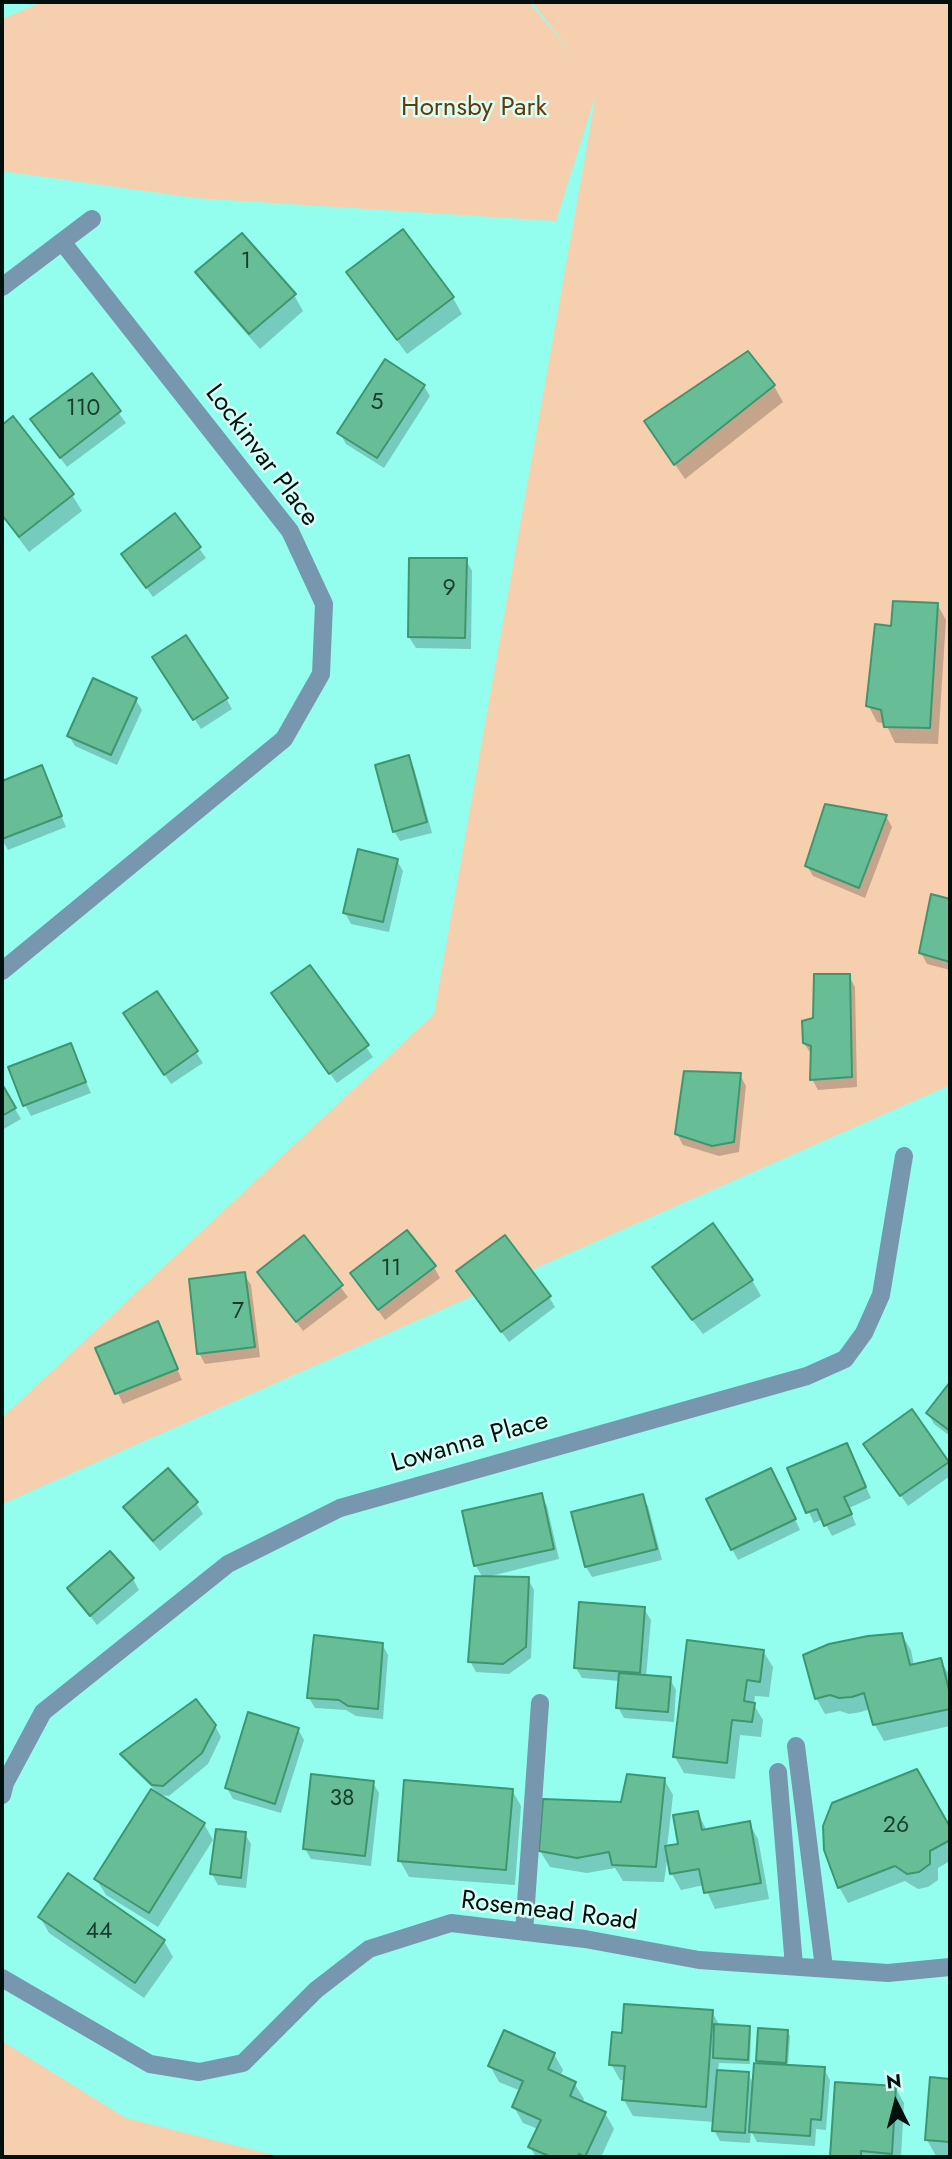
<!DOCTYPE html>
<html>
<head>
<meta charset="utf-8">
<style>
	body { margin:0 }
	#map { position:relative; width:952px; height:2159px; overflow:hidden; background:#93feed; font-family:Jost,sans-serif }
	canvas { display:block }
	.frame { position:absolute; inset:0; border:4px solid #00100d; pointer-events:none }
	.north { position:absolute; left:861px; top:2068px; width:70px; height:70px; -webkit-text-stroke:5px #d7fef7; paint-order:stroke; rotate:354deg; font-size:19px; font-weight:700; line-height:28px; text-align:center; color:#00100d }
	.north::after { content:''; display:block; margin:auto; width:24px; height:32px; background:#00100d; clip-path:polygon(50% 0,100% 100%,50% 72%,0 100%) }
</style>
</head>
<body>
<div id="map">
<canvas width="952" height="2159"></canvas>
<div class="frame"></div>
<div class="north">N</div>
</div>
<script>
const ctx = document.querySelector('canvas').getContext('2d');
ctx.lineJoin = 'round';
function paint(path, color) { ctx.fillStyle = color; ctx.fill(path, 'evenodd'); }
const shape = rows => new Path2D(rows.map(r => 'M' + r).join(''));
function stroke(path, color, width, dash) { ctx.strokeStyle = color; ctx.lineWidth = width; ctx.lineCap = dash ? 'butt' : 'round'; ctx.setLineDash(dash || []); ctx.stroke(path); }
function write(font, color, halo, rows, align = 'center') {
  ctx.font = font + ' Jost,sans-serif'; ctx.lineWidth = 5; ctx.setLineDash([]); ctx.textBaseline = 'middle'; ctx.strokeStyle = halo; ctx.fillStyle = color; for (const [text, x, y, turn = 0] of rows) {
    ctx.save(); ctx.translate(x, y); ctx.rotate((+turn || 0) * Math.PI / 180); ctx.textAlign = isNaN(turn) ? turn : align; if (halo) ctx.strokeText(text, 0, 0); ctx.fillText(text, 0, 0); ctx.restore();
  }
}
const green = shape([
	[42,2,529,2,573,55,532,2,950,2,950,1085,2,1504,2,1418,434,1014,596,94,556,221,196,198,2,171,2,19],
	[2,2041,126,2118,282,2157,2,2157]
]);
const shadow = shape([
	[403,232,453,298,462,314,407,354,358,288,349,272],
	[198,273,294,295,303,311,260,349,207,288],
	[91,375,126,423,67,467,32,420],
	[424,386,430,396,384,468,346,444,340,433],
	[774,386,783,402,685,479,656,437],
	[13,418,72,495,82,511,29,552,2,516,2,427],
	[199,548,206,558,153,597,123,555],
	[466,560,472,571,471,649,416,648,409,637],
	[937,604,946,620,938,744,895,743,886,724,877,722,868,705,892,628],
	[161,668,226,698,232,709,201,729],
	[136,700,142,710,117,765,75,746,69,736],
	[408,758,414,768,432,833,400,841,394,831],
	[41,768,66,827,8,850,2,839,2,783],
	[886,816,892,827,865,898,813,876,807,866],
	[397,861,403,871,389,932,351,924,345,913],
	[933,896,950,901,950,970,927,964,921,953],
	[310,967,373,1057,337,1083,279,1004],
	[849,976,855,987,857,1087,818,1090,812,1079,811,1054,804,1043,815,1020],
	[157,993,203,1063,171,1084,131,1024],
	[70,1045,91,1093,31,1116,25,1105],
	[740,1075,746,1086,739,1152,719,1156,683,1145,677,1134],
	[2,1087,21,1119,2,1130],
	[303,1238,348,1297,303,1331,259,1272],
	[434,1267,440,1278,385,1320,352,1274],
	[654,1268,752,1280,761,1296,703,1334,663,1283],
	[244,1274,251,1285,260,1357,205,1364,199,1353],
	[464,1282,549,1297,555,1307,509,1342],
	[157,1323,182,1380,123,1404,97,1349],
	[950,1385,950,1436,934,1424,928,1413],
	[912,1412,948,1463,950,1476,908,1506,872,1455],
	[852,1456,871,1498,849,1508,856,1525,832,1536,823,1519,814,1523,789,1469],
	[168,1471,196,1503,203,1514,160,1551,131,1518,125,1507],
	[776,1480,800,1530,738,1560,732,1549],
	[541,1495,547,1506,559,1559,483,1578,476,1566,464,1512],
	[642,1496,648,1506,662,1560,592,1577,586,1567,573,1514],
	[133,1579,139,1590,97,1625,69,1589],
	[528,1579,534,1590,531,1658,509,1674,476,1672,470,1661],
	[644,1609,651,1620,646,1677,670,1679,676,1690,674,1722,624,1718,618,1707,620,1681,582,1678,576,1668],
	[901,1634,911,1650,914,1666,940,1660,950,1676,950,1726,884,1741,875,1725,870,1709,861,1712,849,1714,840,1711,825,1714,816,1698],
	[382,1644,388,1655,383,1719,356,1716,346,1710,315,1708,309,1698],
	[763,1651,773,1667,769,1697,755,1696,754,1705,763,1720,761,1737,740,1735,735,1779,684,1773,675,1757],
	[215,1726,221,1737,208,1764,169,1796,160,1795,129,1765,123,1754],
	[298,1729,304,1740,281,1813,233,1799,227,1788],
	[916,1771,950,1831,950,1861,938,1868,938,1880,928,1887,918,1889,905,1881,848,1903,839,1887],
	[664,1779,673,1795,667,1848,680,1846,698,1813,707,1831,749,1823,758,1839,769,1899,715,1909,704,1885,681,1890,672,1874,668,1853,664,1882,623,1881,615,1868,587,1873,550,1867,540,1851],
	[373,1783,379,1793,371,1866,311,1859,305,1849],
	[512,1790,521,1806,515,1885,409,1877,400,1861],
	[204,1824,213,1840,158,1927,106,1895,96,1879],
	[245,1834,251,1844,246,1888,218,1885,212,1874],
	[40,1917,164,1941,173,1957,144,1998,49,1933],
	[712,2012,720,2026,749,2027,751,2032,750,2064,719,2063,718,2072,748,2074,754,2085,760,2065,757,2060,787,2031,790,2036,788,2066,824,2069,830,2080,826,2130,816,2129,815,2146,757,2142,751,2131,750,2143,720,2141,714,2130,715,2122,633,2116,624,2100,625,2080,620,2080,611,2064,624,2035],
	[554,2054,563,2070,560,2077,574,2083,584,2099,582,2103,605,2113,614,2129,601,2157,536,2157,530,2147,538,2129,523,2123,514,2107,521,2091,499,2082,490,2066],
	[931,2079,950,2080,950,2157,936,2156,927,2140],
	[837,2083,895,2087,904,2103,901,2157,832,2157]
]);
const building = shape([
	[403,229,454,297,397,340,346,272,403,229],
	[242,233,296,294,249,334,195,272,242,233],
	[748,351,775,385,674,465,644,421,748,351],
	[385,359,425,385,377,458,337,433,385,359],
	[92,373,121,411,60,458,30,419,92,373],
	[13,416,74,494,19,537,2,515,2,425,13,416],
	[175,513,201,547,146,588,121,554,175,513],
	[409,558,467,558,465,638,408,637,409,558],
	[893,601,938,603,930,728,884,727,881,710,866,706,875,624,891,626,893,601],
	[186,635,228,698,193,720,152,657,186,635],
	[93,678,137,698,111,755,67,736,93,678],
	[409,755,427,822,393,832,375,765,409,755],
	[42,765,62,816,2,839,2,781,42,765],
	[825,804,887,815,859,888,805,866,825,804],
	[358,849,398,859,383,922,343,913,358,849],
	[931,894,950,899,950,962,919,953,931,894],
	[310,965,369,1045,329,1074,271,993,310,965],
	[814,974,850,974,852,1077,810,1080,811,1046,803,1043,802,1021,813,1018,814,974],
	[157,991,198,1051,164,1075,123,1013,157,991],
	[71,1043,86,1082,23,1106,8,1067,71,1043],
	[684,1071,741,1073,734,1142,712,1146,675,1134,684,1071],
	[2,1084,16,1108,2,1116,2,1084],
	[713,1223,753,1280,692,1320,652,1267,713,1223],
	[407,1230,436,1266,378,1310,350,1273,407,1230],
	[304,1235,343,1285,296,1322,257,1272,304,1235],
	[505,1235,551,1296,501,1332,456,1271,505,1235],
	[245,1272,255,1347,197,1354,189,1279,245,1272],
	[158,1321,178,1369,115,1394,95,1348,158,1321],
	[950,1382,950,1431,926,1413,950,1382],
	[912,1409,949,1462,900,1496,863,1444,912,1409],
	[847,1443,866,1487,844,1497,852,1514,824,1526,817,1509,806,1513,787,1468,847,1443],
	[168,1468,198,1502,153,1541,123,1507,168,1468],
	[771,1468,796,1519,731,1550,706,1499,771,1468],
	[542,1493,554,1549,474,1566,462,1511,542,1493],
	[643,1494,657,1549,585,1567,571,1512,643,1494],
	[110,1551,134,1578,90,1616,67,1588,110,1551],
	[475,1576,529,1577,526,1647,503,1664,468,1662,475,1576],
	[579,1602,645,1607,640,1673,574,1668,579,1602],
	[902,1633,910,1665,941,1658,950,1694,950,1709,873,1725,864,1693,852,1697,839,1698,830,1695,815,1699,803,1655,829,1644,868,1636,902,1633],
	[314,1635,383,1643,378,1709,348,1706,339,1700,307,1698,314,1635],
	[687,1640,764,1650,760,1682,747,1680,744,1701,755,1703,752,1722,732,1720,727,1763,673,1757,687,1640],
	[619,1673,671,1677,668,1712,616,1708,619,1673],
	[196,1699,216,1725,202,1753,163,1786,152,1785,120,1754,196,1699],
	[248,1712,299,1728,275,1804,225,1788,248,1712],
	[917,1769,950,1827,950,1840,930,1851,930,1864,919,1872,907,1874,895,1866,838,1888,824,1850,823,1826,832,1803,917,1769],
	[311,1774,374,1781,365,1856,303,1849,311,1774],
	[627,1774,665,1778,656,1867,612,1865,609,1852,577,1858,539,1851,543,1799,621,1802,627,1774],
	[404,1780,513,1789,506,1870,398,1861,404,1780],
	[151,1789,205,1823,149,1913,94,1879,151,1789],
	[698,1811,702,1830,750,1821,761,1883,704,1893,699,1869,670,1874,665,1846,678,1844,673,1815,698,1811],
	[216,1829,246,1832,241,1878,210,1874,216,1829],
	[68,1873,165,1940,135,1983,38,1917,68,1873],
	[624,2004,713,2010,706,2107,622,2100,625,2066,609,2065,612,2032,622,2033,624,2004],
	[714,2024,750,2026,748,2060,713,2058,714,2024],
	[758,2028,788,2030,786,2063,756,2061,758,2028],
	[504,2030,555,2053,548,2069,576,2082,570,2096,606,2112,585,2157,579,2154,577,2157,551,2157,528,2147,541,2120,512,2107,523,2081,488,2066,504,2030],
	[754,2063,825,2067,821,2120,811,2119,810,2136,749,2132,754,2063],
	[717,2070,749,2072,745,2133,712,2131,717,2070],
	[930,2077,950,2079,950,2142,925,2140,930,2077],
	[835,2082,896,2086,892,2154,861,2151,861,2157,830,2157,835,2082]
]);
const minor = shape([
	[2,287,92,219],
	[2,971,284,739,321,674,324,604,290,531,63,243],
	[796,1746,824,1968],
	[778,1772,794,1966],
	[2,1795,5,1783,43,1712,228,1564,340,1508,807,1376,845,1359,864,1333,881,1295,904,1156],
	[524,1932,540,1703],
	[2,1978,150,2064,199,2072,243,2063,316,1990,369,1949,451,1923,585,1939,699,1960,888,1973,950,1967]
]);
const numberNames = [
	["1",246,262],
	["5",377,403],
	["110",83,409],
	["9",449,589],
	["11",391,1269],
	["7",238,1312],
	["38",342,1799],
	["26",896,1826],
	["44",99,1932]
];
const parkNames = [
	["Hornsby Park",474,109]
];
const streetNames = [
	["Lockinvar Place",261,456,53],
	["Lowanna Place",470,1443,-16],
	["Rosemead Road",549,1912,7]
];
paint(green, '#f6cfae');
paint(shadow, '#0003');
paint(building, '#67be96');
stroke(building, '#3e9671', 2);
stroke(minor, '#7797af', 18);
write('23px', '#1a3c2f', null, numberNames);
write('26px', '#653905', '#d7fef7', parkNames);
write('26px', '#00100d', '#d7fef7', streetNames);
</script>
</body>
</html>
